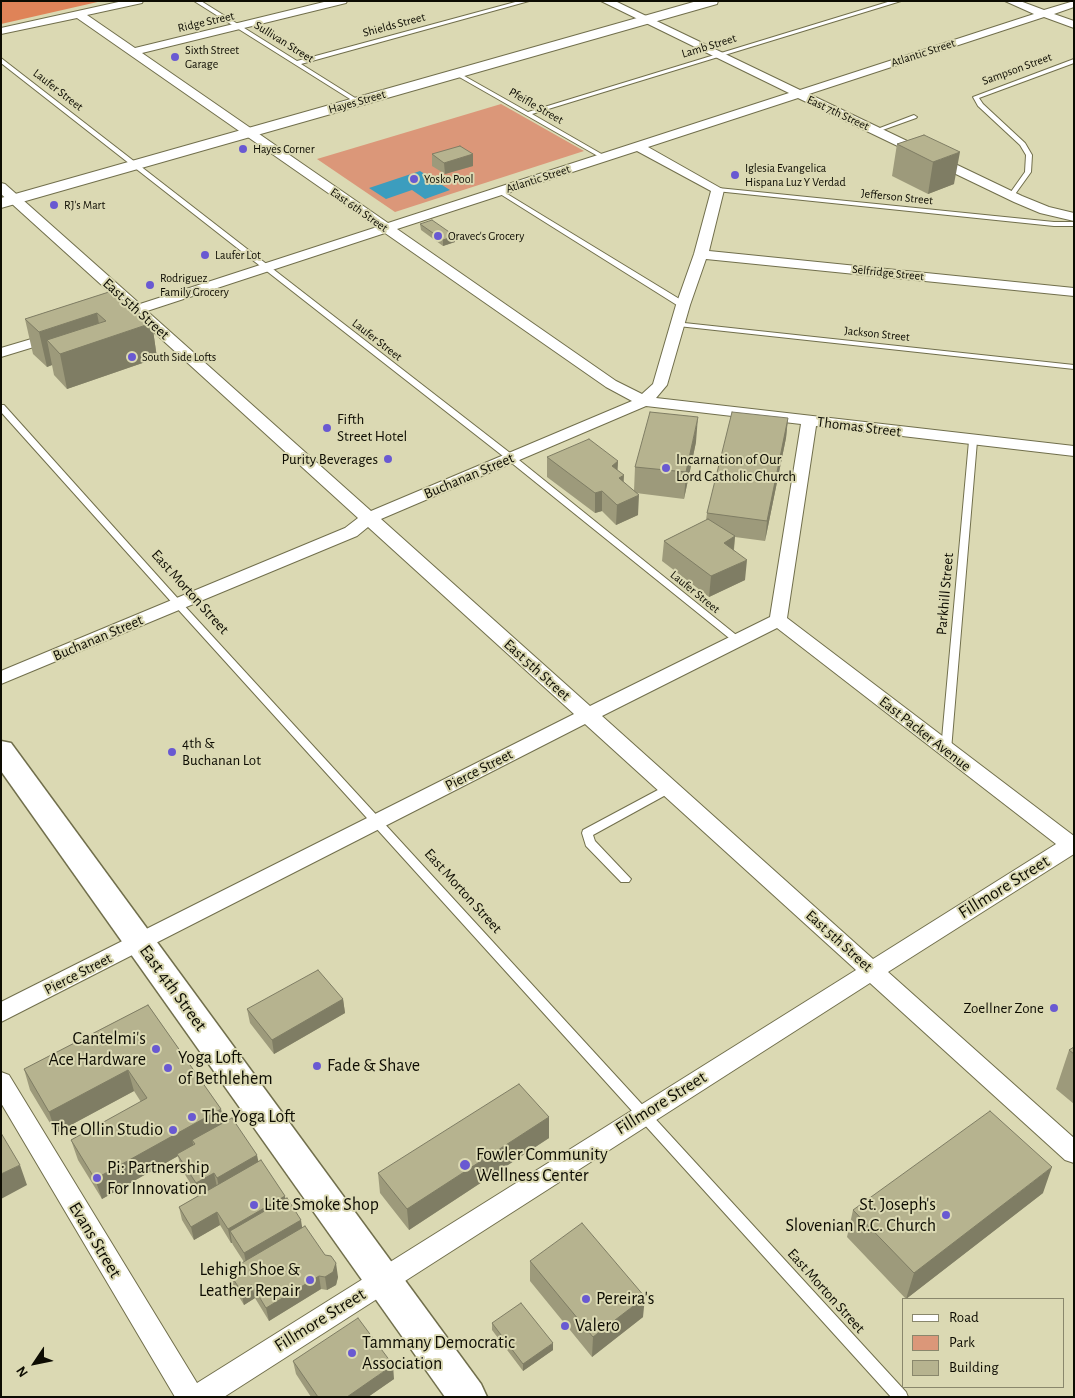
<!DOCTYPE html>
<html>
<head>
<meta charset="utf-8">
<style>
	body { margin:0 }
	#map { position:relative; width:1075px; height:1398px; overflow:hidden; background:#dbd9b3; font-family:"Alegreya Sans",sans-serif }
	canvas { display:block }
	.frame { position:absolute; inset:0; border:2px solid #0d0c02; pointer-events:none }
	.legend { position:absolute; left:902px; top:1298px; width:162px; height:90px; box-sizing:border-box; background:#dbd9b3; border:1px solid #89876c; margin:0; padding:6px 9px; list-style:none; font-size:15px; color:#0d0c02 }
	.legend li { display:flex; align-items:center; gap:10px; height:25px }
	.legend b { width:25px; border:1px solid #89876c }
	.north { position:absolute; left:10px; top:1338px; width:50px; height:50px; -webkit-text-stroke:4px #dbd9b3; paint-order:stroke; rotate:236deg; font-size:14px; font-weight:700; line-height:20px; text-align:center; color:#0d0c02 }
	.north::after { content:''; display:block; margin:auto; width:18px; height:22px; background:#0d0c02; clip-path:polygon(50% 0,100% 100%,50% 72%,0 100%) }
</style>
</head>
<body>
<div id="map">
<canvas width="1075" height="1398"></canvas>
<div class="frame"></div>
<ul class="legend">
<li><b style="height:6px;background:#fff"></b>Road</li>
<li><b style="height:14px;background:#db9779"></b>Park</li>
<li><b style="height:14px;background:#b6b38f"></b>Building</li>
</ul>
<div class="north">N</div>
</div>
<script>
const ctx = document.querySelector('canvas').getContext('2d');
ctx.lineJoin = 'round';
function paint(path, color) { ctx.fillStyle = color; ctx.fill(path, 'evenodd'); }
const shape = rows => new Path2D(rows.map(r => 'M' + r).join(''));
function stroke(path, color, width, dash) { ctx.strokeStyle = color; ctx.lineWidth = width; ctx.lineCap = dash ? 'butt' : 'round'; ctx.setLineDash(dash || []); ctx.stroke(path); }
function write(font, color, halo, rows, align = 'center') {
  ctx.font = font + ' "Alegreya Sans",sans-serif'; ctx.lineWidth = 4; ctx.setLineDash([]); ctx.textBaseline = 'middle'; ctx.strokeStyle = halo; ctx.fillStyle = color; for (const [text, x, y, turn = 0] of rows) {
    ctx.save(); ctx.translate(x, y); ctx.rotate((+turn || 0) * Math.PI / 180); ctx.textAlign = isNaN(turn) ? turn : align; if (halo) ctx.strokeText(text, 0, 0); ctx.fillText(text, 0, 0); ctx.restore();
  }
}
const green = shape([
	[501,104,584,151,395,212,317,159]
]);
const forest = shape([
	[1,1,102,1,1,24]
]);
const water = shape([
	[420,171,450,190,425,199,412,190,386,199,369,188]
]);
const service = shape([
	[194,1,201,1,297,61,519,1,529,1,301,64,360,101,361,102,358,104,194,1],
	[891,1,901,1,532,114,605,156,605,158,603,159,454,74,459,73,528,112,891,1],
	[1,58,514,456,740,638,742,640,740,642,734,642,508,460,1,63,1,58],
	[1074,59,1074,63,979,98,983,104,1025,143,1032,155,1031,172,1013,197,1009,197,1008,196,1025,172,1026,155,1020,145,978,106,973,97,1074,59],
	[914,115,917,117,916,118,877,132,872,131,914,115],
	[718,188,1054,222,1074,222,1074,226,1054,226,716,191,716,189,718,188],
	[499,189,686,303,687,305,686,307,680,307,497,192,497,190,499,189],
	[675,322,1074,365,1074,369,678,326,674,324,675,322],
	[1,405,4,405,181,602,906,1392,908,1397,891,1397,175,606,1,412,1,405],
	[973,438,977,441,951,750,946,754,941,750,969,441,973,438],
	[669,784,673,785,674,788,673,791,593,835,595,841,631,879,629,882,621,882,586,846,582,833,583,830,669,784]
]);
const minor = shape([
	[123,1,143,1,142,3,87,15,135,48,328,1,347,1,346,3,142,53,388,223,789,93,601,1,615,1,800,90,1034,14,1005,1,1020,1,1044,10,1074,1,1074,7,1054,14,1074,21,1074,28,1044,17,809,94,1022,196,1049,207,1074,213,1074,221,1040,213,1014,202,798,98,648,147,724,190,709,251,1074,288,1074,296,706,259,690,305,667,385,656,398,1074,446,1074,456,816,426,787,618,1074,836,1074,854,888,972,1074,1138,1074,1163,1065,1160,870,983,224,1397,175,1397,1,1103,1,1072,9,1075,197,1383,856,970,585,724,1,1022,1,1002,574,714,368,527,357,536,1,684,1,671,345,528,358,518,135,315,127,317,122,316,120,313,127,308,1,194,1,183,5,184,140,304,377,227,77,18,1,34,1,28,123,1],
	[637,151,711,191,694,254,676,305,653,384,642,394,616,381,397,229,637,151],
	[385,233,606,387,632,401,371,511,147,311,385,233],
	[646,406,801,424,770,617,590,706,381,519,646,406],
	[777,628,1056,844,873,959,602,716,777,628],
	[55,332,60,333,62,336,60,339,1,357,1,348,55,332]
]);
const tertiary = shape([
	[697,1,718,1,717,4,1,208,1,198,697,1]
]);
const secondary = shape([
	[1,741,11,743,481,1384,487,1397,445,1397,1,771,1,741]
]);
const wall = shape([
	[924,135,954,184,928,194,892,176,897,144],
	[432,154,473,166,445,174,432,166],
	[420,224,455,236,455,242,443,246,421,230],
	[112,291,152,323,157,358,67,389,54,375,52,365,47,367,33,354,25,319],
	[788,418,786,438,765,541,735,537,734,550,745,580,709,597,662,561,664,541,706,520,707,513],
	[696,442,684,499,636,493,638,515,616,525,602,511,595,513,547,477,547,457,618,461,617,470,623,482,634,491,635,467],
	[343,999,345,1013,274,1054,250,1023,247,1009],
	[148,1005,221,1109,224,1123,258,1162,286,1199,302,1227,338,1277,336,1285,327,1290,321,1289,269,1321,255,1298,244,1305,231,1284,228,1271,244,1262,233,1245,232,1243,231,1243,220,1225,194,1240,182,1220,179,1207,198,1196,181,1168,178,1156,102,1199,78,1160,71,1140,141,1102,134,1091,56,1133,30,1090,24,1069],
	[1074,1047,1074,1104,1056,1089,1069,1050],
	[549,1117,549,1138,409,1230,380,1193,378,1173],
	[1043,1193,906,1299,847,1237,853,1210],
	[530,1261,643,1317,592,1357,530,1281],
	[492,1323,553,1350,523,1371,492,1330],
	[293,1361,394,1379,368,1397,311,1397,296,1374]
]);
const shadedWall = shape([
	[960,152,954,184,928,194,933,162],
	[473,154,473,166,445,174,444,163],
	[455,236,455,242,443,246,443,240],
	[97,313,102,340,152,323,157,358,67,389,60,354,47,340,52,365,47,367,39,332],
	[698,417,696,442,684,499,686,472],
	[788,418,786,438,765,541,767,521],
	[618,461,617,481,612,466],
	[624,475,623,495,619,478],
	[602,491,602,511,595,513,595,493],
	[639,495,638,515,616,525,617,505],
	[735,536,733,556,724,543],
	[747,560,745,580,709,597,711,576],
	[343,999,345,1013,274,1054,272,1040],
	[128,1070,134,1091,56,1133,49,1112],
	[221,1109,225,1129,195,1144,192,1140,194,1147,177,1154,178,1156,102,1199,95,1179],
	[549,1117,549,1138,409,1230,407,1209],
	[257,1155,260,1169,220,1192,217,1178],
	[20,1165,27,1185,1,1199,1,1174],
	[1052,1167,1043,1193,906,1299,914,1273],
	[214,1173,217,1187,199,1197,196,1183],
	[285,1196,287,1210,230,1231,232,1243,231,1243,228,1229],
	[217,1212,220,1225,194,1240,191,1227],
	[301,1220,303,1233,247,1267,244,1253],
	[336,1263,338,1277,336,1285,327,1290,325,1277],
	[319,1276,321,1289,269,1321,266,1308],
	[252,1285,255,1298,244,1305,241,1291],
	[645,1297,643,1317,592,1357,593,1337],
	[553,1343,553,1350,523,1371,523,1364],
	[393,1365,394,1379,368,1397,347,1397]
]);
const building = shape([
	[924,135,960,152,933,162,897,144,924,135],
	[460,146,473,154,444,163,432,154,460,146],
	[432,220,455,236,443,240,420,224,432,220],
	[112,291,152,323,60,354,47,340,106,321,97,313,39,332,25,319,112,291],
	[650,412,698,417,686,472,635,467,650,412],
	[732,412,788,418,767,521,707,513,732,412],
	[589,439,618,461,612,466,624,475,619,478,639,495,617,505,602,491,595,493,547,457,589,439],
	[708,519,735,536,724,543,747,560,711,576,664,541,708,519],
	[318,970,343,999,272,1040,247,1009,318,970],
	[148,1005,221,1109,95,1179,71,1140,147,1098,128,1070,49,1112,24,1069,148,1005],
	[1074,1047,1074,1054,1069,1050,1074,1047],
	[519,1084,549,1117,407,1209,378,1173,519,1084],
	[990,1111,1052,1167,914,1273,853,1210,990,1111],
	[232,1118,257,1155,217,1178,214,1173,196,1183,177,1154,195,1144,192,1140,232,1118],
	[1,1133,20,1165,1,1174,1,1133],
	[261,1160,285,1196,228,1229,217,1212,191,1227,179,1207,261,1160],
	[287,1198,301,1220,244,1253,230,1231,287,1198],
	[582,1223,645,1297,593,1337,530,1261,582,1223],
	[305,1226,325,1255,331,1256,336,1263,333,1272,325,1277,319,1276,266,1308,252,1285,241,1291,228,1271,305,1226],
	[521,1303,553,1343,523,1364,492,1323,521,1303],
	[358,1318,393,1365,347,1397,318,1397,293,1361,358,1318]
]);
const markers = [
	[175,57,5,"#6959d2"],
	[243,149,5,"#6959d2"],
	[735,175,5,"#6959d2"],
	[414,179,5,"#6959d2"],
	[54,205,5,"#6959d2"],
	[438,236,5,"#6959d2"],
	[205,255,5,"#6959d2"],
	[150,285,5,"#6959d2"],
	[132,357,5,"#6959d2"],
	[327,428,5,"#6959d2"],
	[388,459,5,"#6959d2"],
	[666,468,5,"#6959d2"],
	[172,752,5,"#6959d2"],
	[1054,1008,5,"#6959d2"],
	[156,1049,5,"#6959d2"],
	[317,1066,5,"#6959d2"],
	[168,1068,5,"#6959d2"],
	[192,1117,5,"#6959d2"],
	[173,1130,5,"#6959d2"],
	[465,1165,6,"#6959d2"],
	[97,1178,5,"#6959d2"],
	[254,1205,5,"#6959d2"],
	[946,1215,5,"#6959d2"],
	[310,1280,5,"#6959d2"],
	[586,1299,5,"#6959d2"],
	[565,1326,5,"#6959d2"],
	[352,1353,5,"#6959d2"]
];
const farStreetnames = [
	["Ridge Street",206,22,-13],
	["Shields Street",394,25,-15],
	["Sullivan Street",284,42,32],
	["Lamb Street",709,46,-17],
	["Atlantic Street",923,53,-18],
	["Sampson Street",1017,69,-20],
	["Laufer Street",58,90,38],
	["Hayes Street",357,102,-16],
	["Pfeifle Street",536,106,30],
	["East 7th Street",838,113,25],
	["Atlantic Street",538,179,-18],
	["Jefferson Street",897,197,6],
	["East 6th Street",359,210,35],
	["Selfridge Street",888,273,6],
	["Jackson Street",877,334,6],
	["Laufer Street",377,340,38],
	["Laufer Street",695,592,39]
];
const farPoinames = [
	["Sixth Street",185,50],
	["Garage",185,64],
	["Hayes Corner",253,149],
	["Iglesia Evangelica",745,168],
	["Hispana Luz Y Verdad",745,182],
	["Yosko Pool",424,179],
	["RJ's Mart",64,205],
	["Oravec's Grocery",448,236],
	["Laufer Lot",215,255],
	["Rodriguez",160,278],
	["Family Grocery",160,292],
	["South Side Lofts",142,357]
];
const streetNames = [
	["East 5th Street",136,309,42],
	["Thomas Street",859,427,7],
	["Buchanan Street",469,476,-23],
	["East Morton Street",190,592,48],
	["Parkhill Street",945,594,-85],
	["Buchanan Street",98,638,-23],
	["East 5th Street",537,670,42],
	["East Packer Avenue",925,734,38],
	["Pierce Street",479,770,-27],
	["East Morton Street",463,891,48],
	["East 5th Street",839,941,42],
	["Pierce Street",78,974,-27],
	["East Morton Street",826,1291,48]
];
const poiNames = [
	["Fifth",337,419],
	["Street Hotel",337,436],
	["Purity Beverages",378,459,"right"],
	["Incarnation of Our",676,459],
	["Lord Catholic Church",676,476],
	["4th &",182,743],
	["Buchanan Lot",182,760],
	["Zoellner Zone",1044,1008,"right"]
];
const nearStreetnames = [
	["Fillmore Street",1004,887,-32],
	["East 4th Street",173,988,54],
	["Fillmore Street",661,1103,-32],
	["Evans Street",95,1240,59],
	["Fillmore Street",320,1320,-32]
];
const nearPoinames = [
	["Cantelmi's",146,1039,"right"],
	["Ace Hardware",146,1060,"right"],
	["Yoga Loft",178,1058],
	["of Bethlehem",178,1079],
	["Fade & Shave",327,1066],
	["The Yoga Loft",202,1117],
	["The Ollin Studio",163,1130,"right"],
	["Fowler Community",476,1155],
	["Wellness Center",476,1176],
	["Pi: Partnership",107,1168],
	["For Innovation",107,1189],
	["Lite Smoke Shop",264,1205],
	["St. Joseph's",936,1205,"right"],
	["Slovenian R.C. Church",936,1226,"right"],
	["Lehigh Shoe &",300,1270,"right"],
	["Leather Repair",300,1291,"right"],
	["Pereira's",596,1299],
	["Valero",575,1326],
	["Tammany Democratic",362,1343],
	["Association",362,1364]
];
paint(green, '#db9779');
paint(forest, '#df8358');
paint(water, '#3c9dbe');
stroke(service, '#716f4c', 2);
stroke(minor, '#716f4c', 2);
stroke(tertiary, '#716f4c', 2);
stroke(secondary, '#716f4c', 3);
paint(service, '#fff');
paint(minor, '#fff');
paint(tertiary, '#fff');
paint(secondary, '#fff');
paint(wall, '#9d9a7b');
paint(shadedWall, '#7f7d64');
paint(building, '#b6b38f');
stroke(building, '#7f7d64', 1);
for (const [x, y, r, color] of markers) { const dot = new Path2D(); dot.arc(x, y, r, 0, 2 * Math.PI); ctx.fillStyle = color; ctx.fill(dot); stroke(dot, '#dbd9b3', 2); }
write('12px', '#0d0c02', '#dbd9b3', farStreetnames);
write('12px', '#0d0c02', '#dbd9b3', farPoinames, 'left');
write('15px', '#0d0c02', '#dbd9b3', streetNames);
write('15px', '#0d0c02', '#dbd9b3', poiNames, 'left');
write('18px', '#0d0c02', '#dbd9b3', nearStreetnames);
write('18px', '#0d0c02', '#dbd9b3', nearPoinames, 'left');
</script>
</body>
</html>
